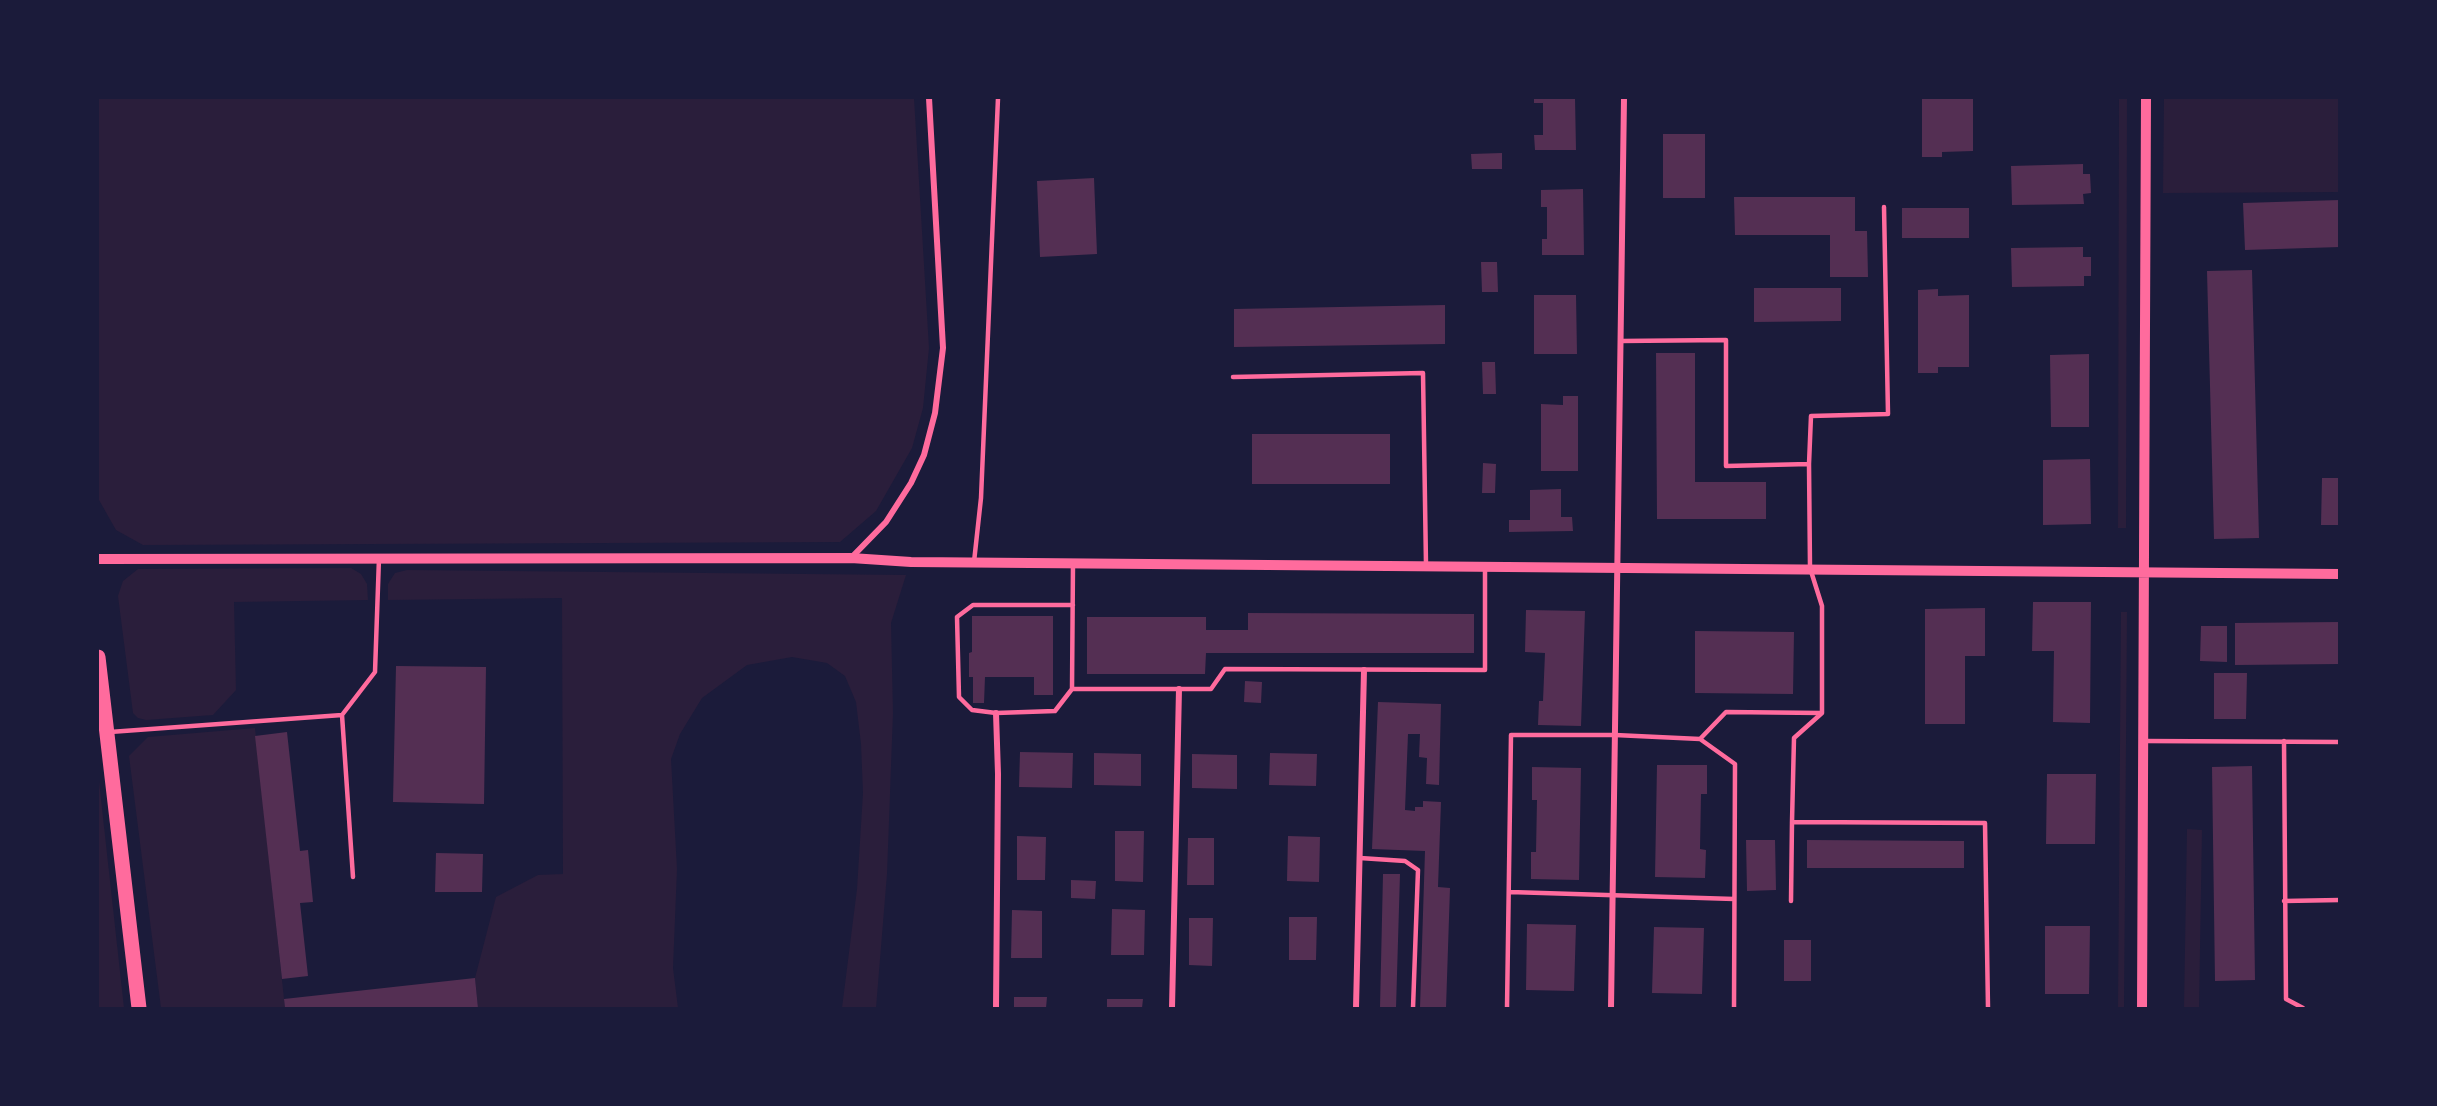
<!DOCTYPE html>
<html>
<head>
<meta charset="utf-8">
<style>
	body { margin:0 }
	#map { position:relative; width:2437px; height:1106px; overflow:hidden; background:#1b1b3a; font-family:Ubuntu,sans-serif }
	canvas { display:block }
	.frame { position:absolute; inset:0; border:99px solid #1b1b3a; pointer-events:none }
</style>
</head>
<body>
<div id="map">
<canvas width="2437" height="1106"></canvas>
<div class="frame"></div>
</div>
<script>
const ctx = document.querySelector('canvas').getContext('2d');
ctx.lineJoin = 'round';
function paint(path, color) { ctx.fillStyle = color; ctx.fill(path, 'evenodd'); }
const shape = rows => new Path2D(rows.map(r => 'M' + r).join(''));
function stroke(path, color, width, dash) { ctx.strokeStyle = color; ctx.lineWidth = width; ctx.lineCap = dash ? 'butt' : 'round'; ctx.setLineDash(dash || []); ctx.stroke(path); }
const green = shape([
	[98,98,914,98,929,348,923,408,912,448,876,511,840,542,143,545,116,530,99,500,98,488],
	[2119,98,2127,98,2126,528,2118,528],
	[2164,98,2339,98,2339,192,2163,193],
	[351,568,361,574,367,584,368,600,234,602,236,690,213,715,146,720,138,718,133,713,118,596,123,581,138,569],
	[407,570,906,575,891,623,893,713,887,874,876,1008,842,1008,857,889,863,793,861,744,856,702,845,676,827,663,792,657,747,665,702,698,680,734,671,759,677,869,673,968,678,1008,474,1008,478,1008,475,978,496,897,538,875,563,874,562,598,388,600,388,584,395,573],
	[2121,612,2127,612,2124,1008,2118,1008],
	[255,728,285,1008,161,1008,129,756,148,737],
	[98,772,124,1008,98,1008],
	[2187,829,2202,830,2199,1008,2184,1008]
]);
const building = shape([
	[1534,98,1575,98,1576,150,1535,150,1534,135,1543,135,1543,103,1534,103],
	[1922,98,1973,98,1973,151,1942,152,1942,157,1922,157],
	[1663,134,1705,134,1705,198,1663,198],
	[1502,153,1502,169,1472,169,1471,154],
	[2083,164,2083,174,2090,174,2091,193,2083,194,2084,204,2012,205,2011,166],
	[1094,178,1097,254,1040,257,1037,181],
	[1583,189,1584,255,1542,255,1542,239,1547,239,1547,207,1541,207,1541,190],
	[1734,197,1855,197,1855,231,1867,231,1868,277,1830,277,1830,235,1735,235],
	[2340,200,2340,247,2245,250,2243,203],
	[1902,208,1969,208,1969,238,1902,238],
	[2083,247,2083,257,2091,257,2091,276,2084,276,2084,286,2012,287,2011,248],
	[1481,262,1497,262,1498,292,1482,292],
	[2252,270,2259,538,2214,539,2207,271],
	[1754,288,1841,288,1841,321,1754,322],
	[1938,289,1938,296,1969,295,1969,367,1938,367,1938,373,1918,373,1918,290],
	[1534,295,1576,295,1577,354,1534,354],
	[1445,305,1445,344,1234,347,1234,309],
	[1656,353,1695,353,1695,482,1766,482,1766,519,1657,519],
	[2089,354,2089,427,2051,427,2050,355],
	[1482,362,1495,362,1496,394,1483,394],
	[1563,396,1578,396,1578,471,1541,471,1541,404,1563,405],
	[1252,434,1390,434,1390,484,1252,484],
	[2090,459,2091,524,2043,525,2043,460],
	[1483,463,1496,464,1495,493,1482,493],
	[2322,478,2340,478,2340,525,2321,525],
	[1561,489,1561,517,1572,517,1573,531,1509,532,1509,520,1530,520,1530,490],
	[2033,602,2091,602,2090,723,2053,722,2054,651,2032,651],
	[1985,608,1985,656,1965,656,1965,724,1925,724,1925,609],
	[1526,610,1585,611,1581,726,1538,725,1539,701,1543,701,1545,653,1525,652],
	[1248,613,1474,614,1474,653,1206,653,1205,674,1087,674,1087,617,1206,617,1206,630,1248,630],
	[972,616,1053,616,1053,695,1034,695,1034,677,985,677,984,703,973,703,973,677,969,677,969,653,972,652],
	[2340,622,2340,664,2235,665,2235,623],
	[2201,626,2227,626,2227,662,2200,661],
	[1695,631,1794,632,1793,694,1695,693],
	[396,666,486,667,484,804,393,802],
	[2214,673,2247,673,2246,719,2214,719],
	[1245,681,1262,682,1261,703,1244,702],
	[1378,702,1441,704,1439,785,1426,784,1427,758,1419,757,1420,734,1408,734,1405,810,1415,811,1415,807,1423,807,1423,801,1441,802,1438,887,1450,888,1446,1008,1420,1008,1425,851,1372,849],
	[287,732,300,851,308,850,313,902,300,903,308,976,282,979,255,736],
	[1020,752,1073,753,1072,788,1019,787],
	[1094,753,1141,754,1141,786,1094,785],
	[1270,753,1317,754,1316,786,1269,785],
	[1192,754,1237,755,1237,789,1192,788],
	[1657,765,1707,765,1707,794,1701,794,1700,849,1706,850,1705,878,1655,877],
	[2252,766,2255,980,2215,981,2212,767],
	[1532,767,1581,768,1579,880,1531,879,1531,852,1536,852,1537,800,1532,800],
	[2047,774,2096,774,2095,844,2046,844],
	[1115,831,1144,831,1143,882,1115,881],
	[1017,836,1046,837,1045,880,1017,880],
	[1288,836,1320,837,1319,882,1287,881],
	[1188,838,1214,838,1214,885,1187,885],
	[1746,840,1775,840,1776,890,1747,891],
	[1807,840,1964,841,1964,868,1807,868],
	[436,853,483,854,482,892,435,892],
	[1383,874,1400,874,1396,1008,1380,1008],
	[1071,880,1096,881,1095,899,1071,898],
	[1112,909,1145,910,1144,955,1111,955],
	[1012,910,1042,911,1042,958,1011,958],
	[1289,917,1317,917,1316,960,1289,960],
	[1189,918,1213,918,1212,966,1189,965],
	[1527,924,1576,925,1574,991,1526,990],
	[2045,926,2090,926,2089,994,2045,994],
	[1654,927,1704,928,1702,994,1652,993],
	[1784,940,1811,940,1811,981,1784,981],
	[475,978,478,1008,285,1008,284,999],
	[1014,997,1047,997,1046,1008,1014,1008],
	[1107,999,1143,999,1142,1008,1107,1008]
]);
const service = shape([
	[1621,341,1726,340,1726,466,1809,464,1810,568,1822,606,1822,713,1794,738,1792,822],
	[1233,377,1423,373,1426,565],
	[1809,464,1811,416,1888,414,1884,207],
	[974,562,981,498,998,98],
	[1073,605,973,605,957,617,959,697,972,710,996,713,1055,711,1072,689,1211,689,1225,669,1485,670,1485,568],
	[1072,689,1073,563],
	[342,715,375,672,379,558],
	[110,732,342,715,353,877],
	[1700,739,1735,764,1734,1008],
	[2144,741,2340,742],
	[2284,741,2286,999,2303,1008],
	[1360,858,1405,861,1418,870,1413,1008],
	[1510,892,1734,899],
	[1791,901,1792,822,1985,823,1988,1008],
	[2284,901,2340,900],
	[1507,1008,1511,735,1615,735,1700,739,1726,712,1822,713]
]);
const minor = shape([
	[851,558,886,522,911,483,924,455,935,413,943,348,929,98],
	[996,1008,998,774,996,713],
	[1172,1008,1179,689],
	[1356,1008,1364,670],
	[1611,1008,1624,98]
]);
const tertiary = shape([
	[98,559,851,558,911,562,2340,574],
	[2142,1008,2146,98]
]);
const primary = shape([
	[98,657,139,1008]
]);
paint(green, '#2a1e3b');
paint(building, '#542f53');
stroke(service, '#ff6b9d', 4.5);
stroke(minor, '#ff6b9d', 6);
stroke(tertiary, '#ff6b9d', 10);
stroke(primary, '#ff6b9d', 15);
</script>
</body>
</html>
